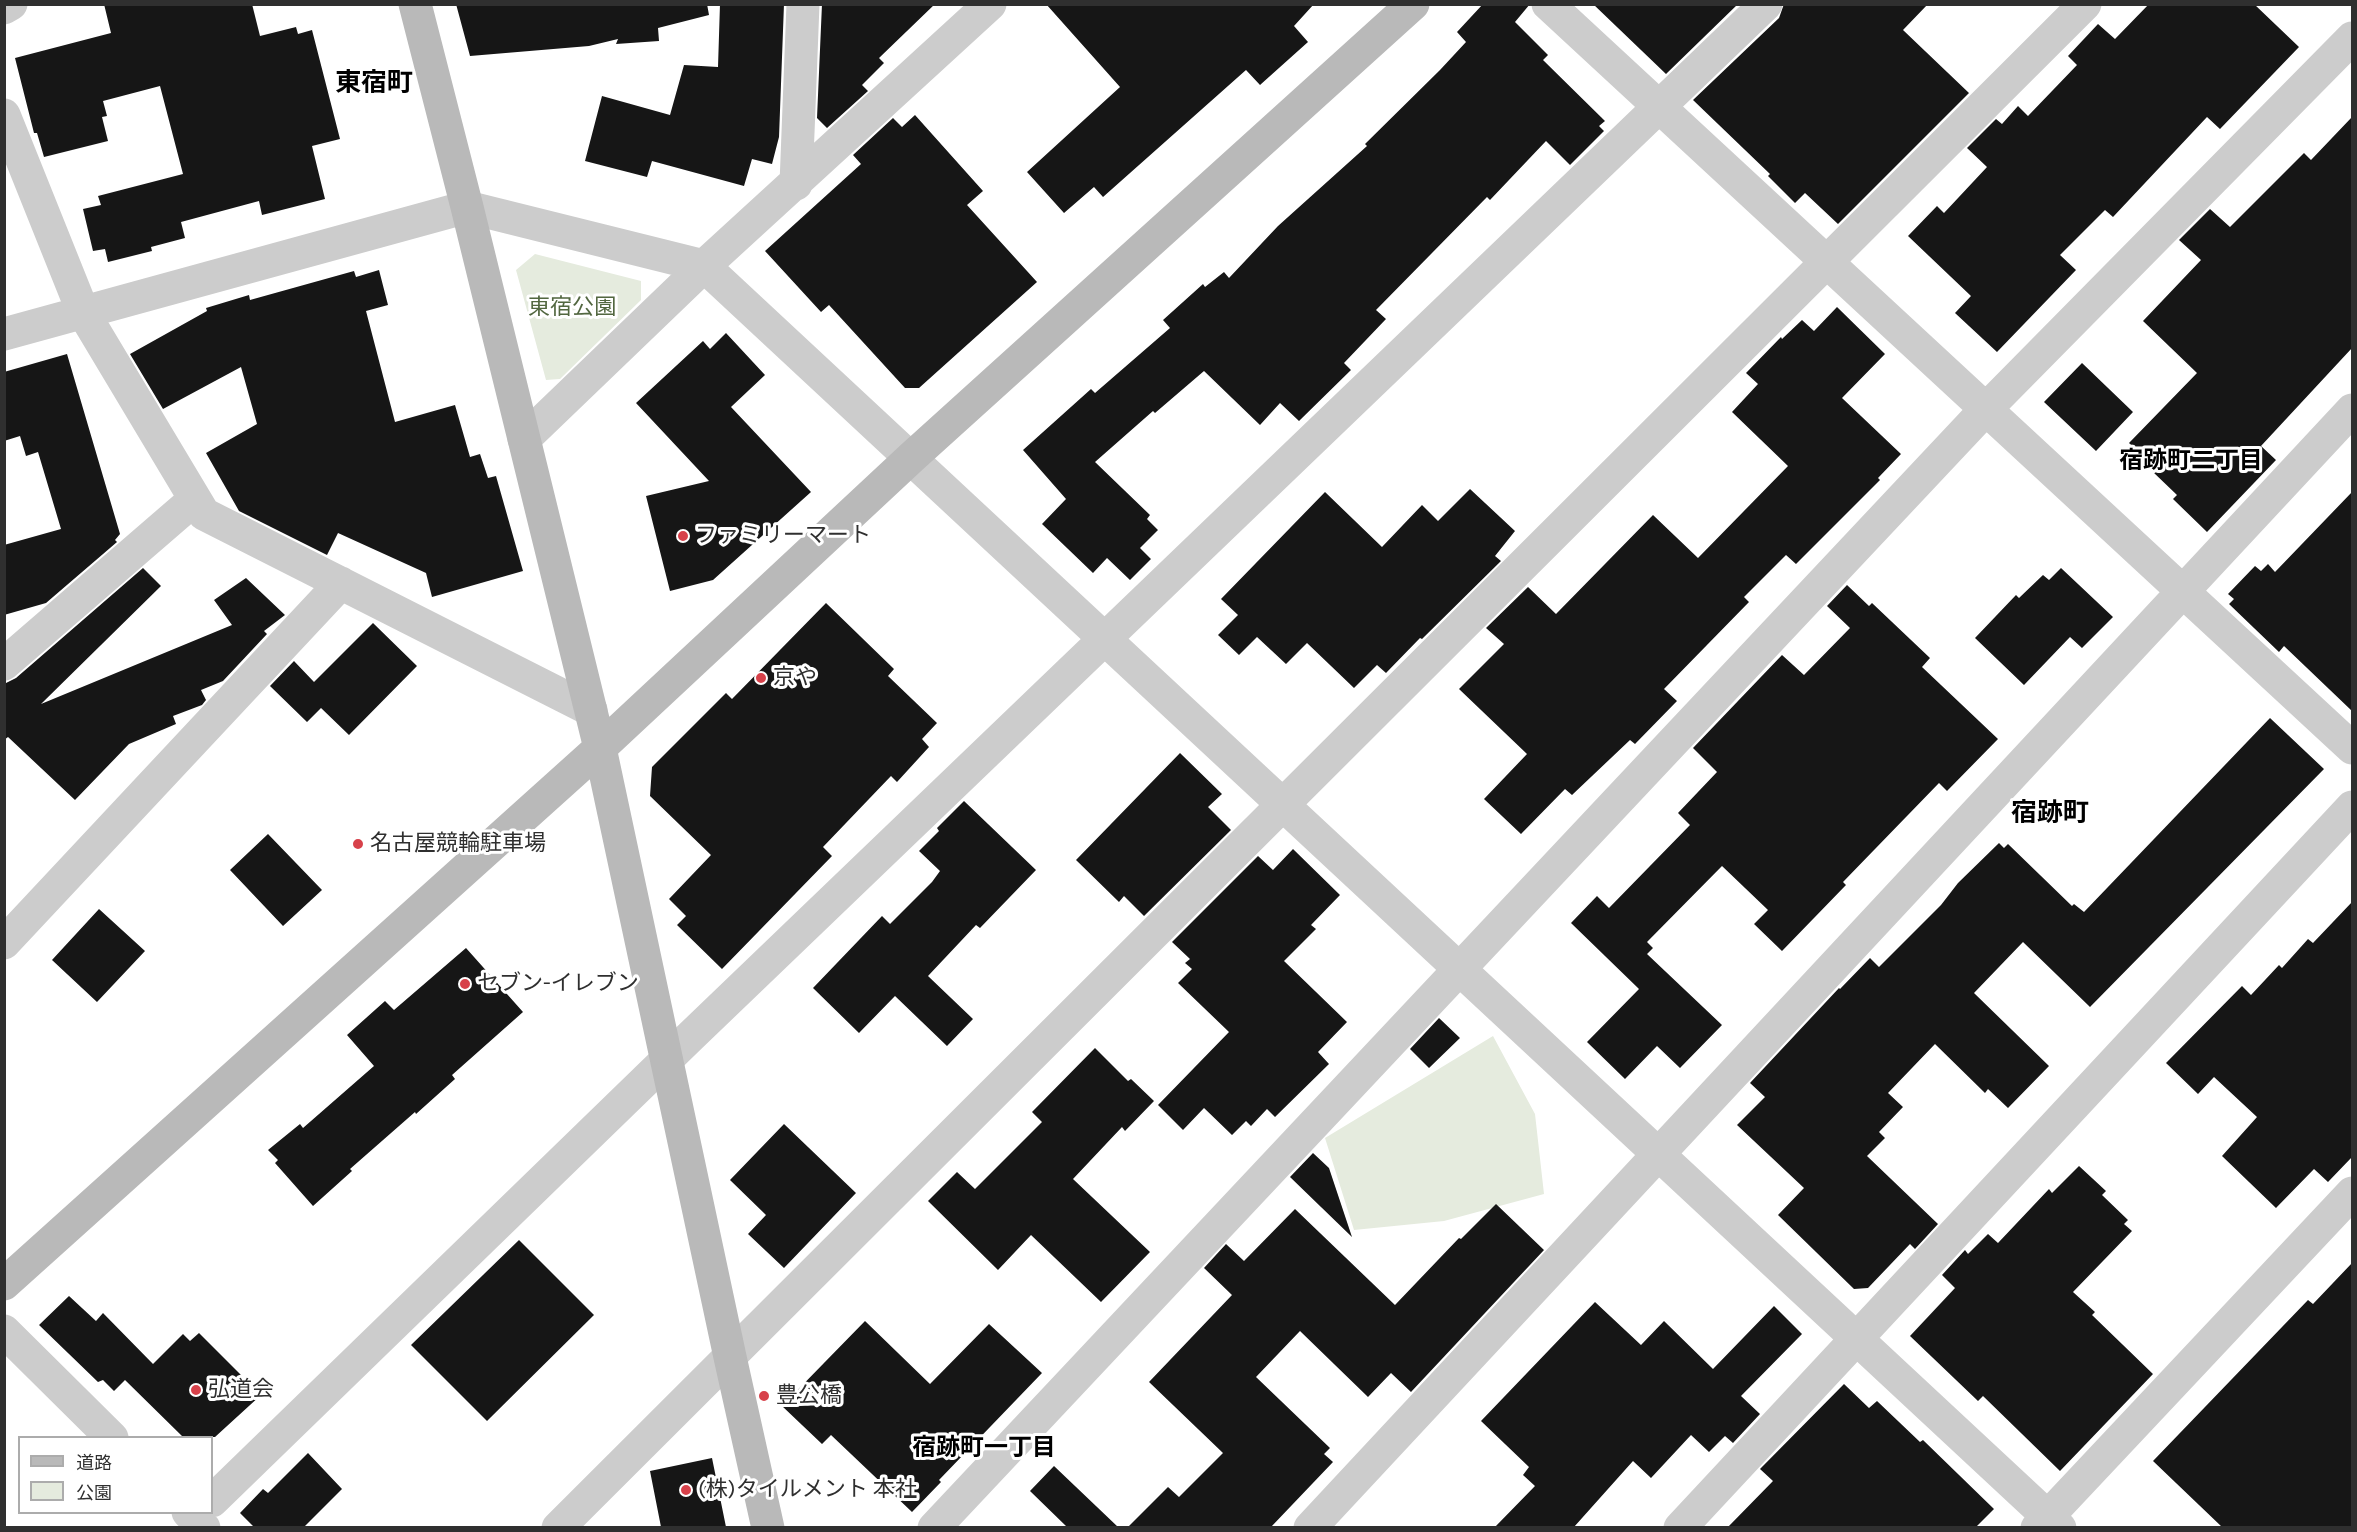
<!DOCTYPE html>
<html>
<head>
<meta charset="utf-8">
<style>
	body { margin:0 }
	#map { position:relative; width:2357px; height:1532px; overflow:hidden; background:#fff; font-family:Karla,"Noto Sans JP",sans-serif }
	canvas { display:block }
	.frame { position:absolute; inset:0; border:6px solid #2f2f2f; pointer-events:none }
	.legend { position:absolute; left:18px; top:1436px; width:195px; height:78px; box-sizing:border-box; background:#fff; border:2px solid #acacac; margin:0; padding:8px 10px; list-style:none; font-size:18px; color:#2f2f2f }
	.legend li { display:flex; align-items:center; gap:12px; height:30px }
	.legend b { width:30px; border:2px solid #acacac }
</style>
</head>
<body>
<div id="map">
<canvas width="2357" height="1532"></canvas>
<div class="frame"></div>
<ul class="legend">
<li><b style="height:8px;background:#b9b9b9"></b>道路</li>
<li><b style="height:16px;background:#e5ebde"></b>公園</li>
</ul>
</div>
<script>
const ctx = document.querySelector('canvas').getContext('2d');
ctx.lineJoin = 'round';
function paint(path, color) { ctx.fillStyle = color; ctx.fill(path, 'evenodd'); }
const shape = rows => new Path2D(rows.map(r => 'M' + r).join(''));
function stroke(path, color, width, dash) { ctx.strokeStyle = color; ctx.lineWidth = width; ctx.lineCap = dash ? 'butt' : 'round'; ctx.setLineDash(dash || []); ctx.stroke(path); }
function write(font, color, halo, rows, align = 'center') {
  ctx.font = font + ' Karla,"Noto Sans JP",sans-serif'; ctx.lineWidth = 6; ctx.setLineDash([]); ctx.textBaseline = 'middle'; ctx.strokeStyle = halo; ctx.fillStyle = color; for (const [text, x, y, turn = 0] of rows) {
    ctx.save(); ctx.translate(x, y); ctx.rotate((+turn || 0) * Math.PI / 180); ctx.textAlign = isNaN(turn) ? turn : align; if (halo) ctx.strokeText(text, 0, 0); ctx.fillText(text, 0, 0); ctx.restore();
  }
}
const green = shape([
	[535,254,641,281,641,300,560,379,546,380,516,270],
	[1493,1036,1535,1114,1544,1194,1444,1221,1354,1230,1325,1138]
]);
const building = shape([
	[104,4,252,4,260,36,296,27,298,34,312,30,340,139,312,146,325,199,262,215,259,201,181,222,185,238,151,247,152,251,108,262,105,249,93,251,83,209,101,205,98,196,183,174,160,86,103,101,107,116,102,117,108,141,44,157,37,133,34,133,15,58,111,33],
	[456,4,707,4,709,15,658,28,659,41,616,44,618,39,589,46,470,56],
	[720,4,784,4,779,137,772,164,752,159,744,186,652,161,647,177,585,161,602,96,670,115,684,65,718,67],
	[822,4,935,4,879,58,884,63,862,85,868,91,827,128,817,118],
	[1046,4,1314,4,1294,26,1308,42,1260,85,1246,70,1103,197,1094,187,1064,213,1027,172,1120,87],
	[1483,4,1530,4,1515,22,1548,55,1543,60,1605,121,1599,126,1604,131,1570,165,1546,141,1490,200,1487,197,1376,310,1386,319,1344,363,1351,370,1299,421,1280,403,1260,425,1204,371,1155,413,1153,411,1095,462,1150,515,1147,519,1158,530,1140,548,1151,559,1130,580,1107,558,1093,573,1042,524,1066,499,1023,450,1091,389,1095,393,1170,328,1163,320,1203,284,1205,287,1224,272,1229,278,1278,226,1367,146,1365,144,1440,70,1466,42,1457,32],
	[1593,4,1738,4,1666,74],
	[1784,4,1928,4,1903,30,1969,93,1838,224,1805,193,1795,203,1768,176,1770,174,1693,100,1779,18],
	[2149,4,2254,4,2299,47,2220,129,2207,117,2113,217,2105,210,2060,255,2076,270,1997,352,1955,313,1971,296,1908,236,1937,206,1944,213,1987,167,1967,148,1996,119,2002,124,2018,106,2028,116,2077,65,2068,56,2098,24,2115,39],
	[915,115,983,191,967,205,1037,282,919,388,905,388,829,305,821,312,765,251,861,164,853,155,893,118,902,127],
	[2352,117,2352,348,2261,446,2276,460,2207,532,2173,499,2177,495,2153,472,2156,469,2129,443,2197,373,2143,321,2201,260,2179,240,2210,209,2230,227,2304,153,2311,160],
	[379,270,388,305,366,311,395,422,455,405,470,457,480,454,488,478,496,476,523,571,432,597,426,573,338,533,327,555,239,511,206,453,257,424,241,367,163,409,130,354,207,311,206,308,249,295,250,300,354,271,356,277],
	[1837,307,1885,354,1842,398,1901,454,1878,478,1880,480,1796,564,1786,555,1744,597,1749,602,1664,689,1677,701,1635,744,1630,740,1572,795,1565,789,1521,834,1484,799,1527,754,1459,689,1504,644,1486,628,1528,587,1556,614,1653,515,1698,558,1788,466,1732,412,1758,384,1746,373,1781,337,1782,339,1802,320,1814,331],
	[726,333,765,375,731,407,811,492,713,580,670,591,646,496,709,481,636,403,703,341,710,349],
	[67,354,120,534,115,540,117,542,46,603,4,615,4,545,61,529,38,452,26,456,20,436,4,441,4,372],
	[2082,363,2133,412,2096,451,2044,402],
	[1470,489,1515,531,1495,556,1501,561,1422,639,1420,638,1386,673,1377,665,1354,688,1307,643,1286,664,1257,637,1239,655,1218,635,1238,615,1221,599,1325,492,1382,547,1422,505,1438,521],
	[2352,492,2352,711,2284,646,2279,652,2229,604,2234,599,2228,594,2255,566,2261,571,2268,564,2275,572],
	[143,568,161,586,41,704,232,625,214,600,246,578,285,615,264,631,267,634,223,681,201,690,206,700,202,705,173,716,176,724,129,744,75,800,8,737,4,740,4,684,16,678],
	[2061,568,2113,617,2082,648,2070,637,2024,685,1975,638,2016,595,2019,598,2043,575,2049,580],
	[1847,585,1869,606,1872,603,1930,658,1922,667,1998,739,1947,791,1939,783,1843,882,1846,885,1782,951,1754,924,1768,910,1722,866,1647,942,1653,948,1647,954,1722,1025,1680,1068,1657,1046,1625,1079,1587,1042,1639,989,1571,923,1597,896,1609,908,1690,825,1678,813,1717,772,1693,748,1782,655,1804,675,1850,628,1827,606],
	[826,603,894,669,888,676,937,723,922,739,929,747,897,782,891,776,823,847,832,856,722,969,677,925,686,916,669,899,711,855,650,796,652,767,726,693,732,699],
	[373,623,417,666,349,735,321,708,307,722,270,686,294,661,314,682],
	[2270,718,2324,769,2090,1007,2023,942,1974,993,2049,1066,2008,1108,1988,1089,1985,1093,1935,1044,1888,1093,1903,1107,1879,1132,1885,1138,1867,1156,1938,1224,1915,1249,1910,1244,1868,1288,1854,1289,1778,1215,1804,1188,1737,1125,1765,1097,1750,1083,1839,988,1840,989,1870,958,1879,967,1941,905,1958,883,1999,843,2004,848,2008,844,2072,906,2074,904,2084,912],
	[1180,753,1222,794,1208,807,1231,830,1144,916,1124,896,1119,902,1076,860],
	[964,801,1036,870,980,928,976,925,928,976,973,1019,947,1046,895,996,859,1033,813,988,882,916,890,924,932,882,940,871,919,851,939,831,937,828],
	[268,834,322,890,283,926,230,870],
	[1293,849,1340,895,1311,925,1316,929,1284,961,1347,1022,1318,1052,1329,1064,1275,1117,1267,1109,1251,1126,1246,1121,1232,1135,1204,1108,1183,1130,1158,1105,1229,1032,1178,983,1192,969,1185,963,1190,959,1172,942,1258,856,1273,870],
	[2352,902,2352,1157,2328,1182,2314,1169,2276,1208,2222,1156,2257,1117,2214,1077,2198,1094,2166,1063,2242,986,2251,995,2279,965,2282,968,2308,939,2313,943],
	[99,909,145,951,97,1002,52,960],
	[466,948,523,1012,452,1075,455,1079,416,1114,415,1112,350,1169,352,1171,313,1206,275,1163,278,1160,268,1150,300,1124,303,1128,374,1066,347,1035,385,1001,394,1010],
	[1439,1018,1460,1038,1429,1068,1410,1049],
	[1095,1048,1128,1081,1131,1079,1154,1101,1125,1131,1122,1127,1073,1179,1150,1252,1101,1302,1031,1235,998,1270,928,1201,957,1172,975,1189,1042,1122,1032,1112],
	[784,1124,856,1193,784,1268,748,1234,766,1215,730,1180],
	[1313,1153,1329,1168,1352,1237,1290,1177],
	[2079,1166,2106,1191,2102,1195,2128,1220,2124,1224,2132,1231,2073,1292,2095,1312,2092,1315,2153,1374,2060,1471,1983,1396,1978,1401,1910,1336,1955,1288,1942,1275,1965,1250,1968,1254,1988,1234,1998,1243,2049,1189,2052,1193],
	[1496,1204,1544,1250,1411,1392,1391,1373,1368,1397,1300,1331,1256,1377,1330,1448,1324,1454,1333,1462,1271,1527,1128,1527,1168,1487,1179,1497,1223,1453,1149,1382,1232,1295,1204,1268,1226,1244,1244,1261,1295,1209,1395,1305,1459,1238,1461,1239],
	[519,1240,594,1315,487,1421,411,1345],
	[2352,1263,2352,1527,2222,1527,2153,1461,2308,1300,2313,1304],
	[69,1296,96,1321,103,1313,153,1364,183,1334,190,1341,199,1333,261,1395,215,1437,183,1437,125,1380,114,1391,103,1380,98,1382,39,1325],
	[1595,1302,1641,1345,1664,1321,1713,1369,1774,1306,1802,1334,1741,1396,1760,1414,1733,1443,1725,1436,1709,1452,1691,1435,1651,1478,1633,1461,1574,1527,1495,1527,1535,1486,1523,1475,1529,1467,1481,1421],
	[865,1321,930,1384,989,1324,1042,1373,939,1480,941,1482,912,1512,831,1435,822,1444,782,1406],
	[1844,1384,1869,1408,1877,1401,1920,1442,1923,1440,1994,1509,1976,1527,1728,1527,1773,1481,1760,1469],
	[308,1453,342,1489,304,1527,254,1527,240,1513,263,1489,268,1493],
	[712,1458,726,1527,661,1527,650,1471],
	[1054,1466,1118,1527,1067,1527,1030,1491]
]);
const street = shape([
	[1548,4,2352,748],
	[4,8,11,4],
	[4,115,83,312,204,514,591,710],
	[796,184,803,4],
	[4,334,467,207,704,266,2060,1528],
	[524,439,704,266,990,4],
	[4,664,195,499],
	[4,943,341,583],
	[4,1331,112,1438],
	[212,1501,691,1036,1766,4],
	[188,1512,204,1528],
	[558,1528,2085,4],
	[934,1528,1986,409,2352,38],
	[1310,1528,2352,410],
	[1680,1528,2352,807],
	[2037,1528,2352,1193]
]);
const secondary = shape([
	[415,4,467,207,600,748,730,1357,768,1528],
	[4,1284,600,748,912,457,1413,4]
]);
const markers = [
	[683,536,6,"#d7414a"],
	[761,678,6,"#d7414a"],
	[358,844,6,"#d7414a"],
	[465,984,6,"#d7414a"],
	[196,1390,6,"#d7414a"],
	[764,1396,6,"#d7414a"],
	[686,1490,6,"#d7414a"]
];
const parkNames = [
	["東宿公園",572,308]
];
const poiNames = [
	["ファミリーマート",695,536],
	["京や",773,678],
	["名古屋競輪駐車場",370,844],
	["セブン-イレブン",477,984],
	["弘道会",208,1390],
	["豊公橋",776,1396],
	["(株)タイルメント 本社",698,1490]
];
const neighbourhoodNames = [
	["宿跡町二丁目",2191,461],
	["宿跡町一丁目",984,1448]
];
const quarterNames = [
	["東宿町",374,84],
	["宿跡町",2050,814]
];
paint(green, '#e5ebde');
paint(building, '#161616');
stroke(street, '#ccc', 33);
stroke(secondary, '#b9b9b9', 33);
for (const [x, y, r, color] of markers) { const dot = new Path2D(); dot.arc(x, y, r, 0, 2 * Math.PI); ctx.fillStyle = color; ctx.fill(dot); stroke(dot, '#fff', 2); }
write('22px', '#526740', '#fff', parkNames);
write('22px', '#2f2f2f', '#fff', poiNames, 'left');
write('bold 24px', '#000', '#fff', neighbourhoodNames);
write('bold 26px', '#000', '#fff', quarterNames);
</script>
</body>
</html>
